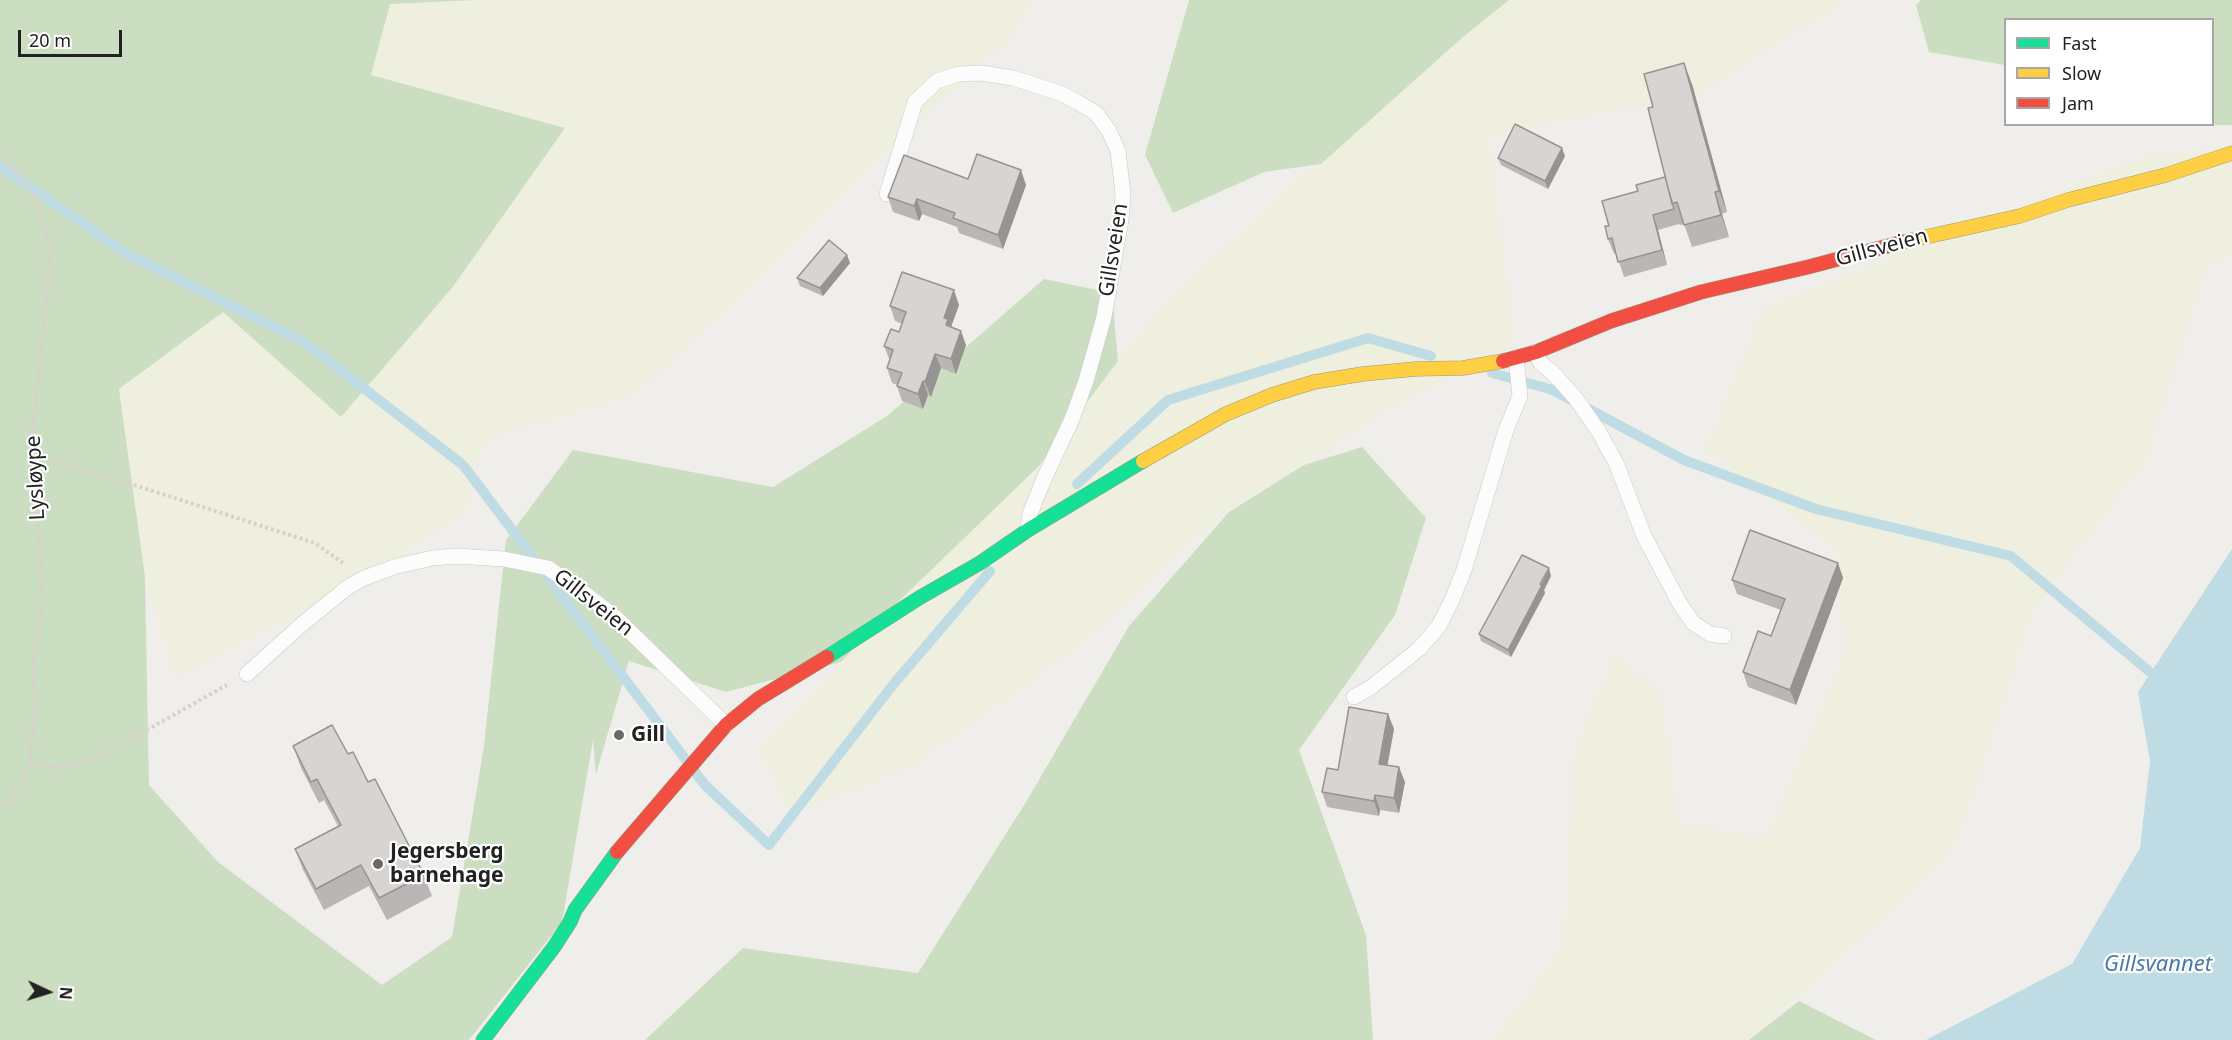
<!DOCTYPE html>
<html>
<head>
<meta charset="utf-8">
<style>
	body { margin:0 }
	#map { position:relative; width:2232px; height:1040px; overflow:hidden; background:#f0eeeb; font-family:"Noto Sans",sans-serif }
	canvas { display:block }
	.legend { position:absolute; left:2004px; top:18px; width:210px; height:108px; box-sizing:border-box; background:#fff; border:2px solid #a7a7a7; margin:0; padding:8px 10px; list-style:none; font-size:18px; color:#222 }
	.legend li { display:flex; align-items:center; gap:12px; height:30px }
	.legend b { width:30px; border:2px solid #a7a7a7 }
	.north { position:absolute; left:18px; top:962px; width:60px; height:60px; -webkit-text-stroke:4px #fff; paint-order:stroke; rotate:94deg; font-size:16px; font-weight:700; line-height:24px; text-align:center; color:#222 }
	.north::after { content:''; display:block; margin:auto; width:21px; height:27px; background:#222; clip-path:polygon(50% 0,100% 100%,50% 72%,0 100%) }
	.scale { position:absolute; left:18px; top:30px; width:104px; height:27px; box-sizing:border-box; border:3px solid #222; border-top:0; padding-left:8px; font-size:18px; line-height:21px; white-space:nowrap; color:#222; -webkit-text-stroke:4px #fff; paint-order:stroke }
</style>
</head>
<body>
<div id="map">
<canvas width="2232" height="1040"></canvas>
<ul class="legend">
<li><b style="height:8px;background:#16e098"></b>Fast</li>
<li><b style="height:8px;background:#ffcf43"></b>Slow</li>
<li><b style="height:8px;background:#f24e42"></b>Jam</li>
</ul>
<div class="north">N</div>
<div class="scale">20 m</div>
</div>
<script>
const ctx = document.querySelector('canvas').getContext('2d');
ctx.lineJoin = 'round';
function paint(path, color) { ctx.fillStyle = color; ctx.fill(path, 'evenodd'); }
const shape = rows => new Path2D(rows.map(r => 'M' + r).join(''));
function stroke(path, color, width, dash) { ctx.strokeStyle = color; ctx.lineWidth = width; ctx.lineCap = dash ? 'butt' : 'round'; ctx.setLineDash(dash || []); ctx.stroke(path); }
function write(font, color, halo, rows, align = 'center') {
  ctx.font = font + ' "Noto Sans",sans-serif'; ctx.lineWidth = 4.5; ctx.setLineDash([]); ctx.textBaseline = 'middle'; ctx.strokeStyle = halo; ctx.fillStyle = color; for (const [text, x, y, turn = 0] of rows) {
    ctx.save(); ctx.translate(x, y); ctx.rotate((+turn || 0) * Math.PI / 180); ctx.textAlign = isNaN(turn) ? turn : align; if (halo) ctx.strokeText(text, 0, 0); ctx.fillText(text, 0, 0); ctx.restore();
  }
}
const farmland = shape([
	[476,0,1030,0,1016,33,869,165,726,308,638,392,485,440,465,512,353,584,176,678,145,577,119,389,222,312,341,416,452,288,564,129,370,75,390,4],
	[1509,0,1846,0,1672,111,1620,108,1489,137,1514,341,1385,412,1304,465,1219,517,1076,649,914,765,791,815,759,751,897,603,1039,466,1118,361,1163,306,1310,169,1321,164,1463,37],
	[2232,145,2232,256,2208,265,2146,459,2028,619,1977,787,1947,859,1749,1040,1493,1040,1564,946,1574,750,1616,653,1661,692,1679,823,1766,838,1844,655,1839,551,1705,450,1764,308,2142,158]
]);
const forest = shape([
	[0,0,476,0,390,4,371,75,565,128,452,288,341,417,223,312,119,389,145,577,149,785,218,862,382,985,452,937,484,746,506,540,573,450,773,487,887,416,1044,279,1112,293,1118,361,1039,466,897,603,841,662,726,692,629,661,596,774,593,740,562,922,469,1040,0,1040],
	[1189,0,1509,0,1463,37,1321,164,1264,172,1173,213,1145,155],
	[1921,0,2232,0,2232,125,2210,125,2212,124,2212,20,2006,20,2005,65,1929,52,1916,5],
	[1362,447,1426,518,1395,615,1299,750,1366,935,1373,1040,645,1040,743,948,918,973,1026,802,1129,626,1229,512,1304,465],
	[1799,1001,1876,1040,1749,1040]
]);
const water = shape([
	[2232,549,2232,1040,1926,1040,2072,964,2140,848,2150,761,2138,692]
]);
const stream = shape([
	[0,166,127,254,304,342,463,465,705,785,769,845,892,686,990,571],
	[1492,373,1553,390,1684,460,1816,509,2011,556,2150,672],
	[1077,484,1168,400,1368,338,1431,356]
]);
const path = shape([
	[0,156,7,161,23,180,36,199,44,222,49,250,48,281,31,452,43,594,34,660,35,716,29,765,19,785,11,797,0,805],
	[31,452,315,543,343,563],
	[29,765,62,767,93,760,227,685]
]);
const lane = shape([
	[887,194,915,102,937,81,959,74,981,73,1013,78,1060,93,1077,102,1096,113,1109,131,1118,151,1123,194,1121,220,1104,317,1086,381,1072,419,1043,481,1030,514,1028,527],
	[1536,352,1540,362,1555,375,1577,400,1599,432,1616,463,1644,536,1680,604,1693,623,1710,634,1724,636],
	[247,674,301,625,348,587,364,578,397,566,433,558,456,556,504,559,548,568,584,593,615,617,726,725],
	[1354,697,1370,688,1419,649,1439,626,1452,600,1464,570,1506,430,1520,396,1516,358]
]);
const fast = shape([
	[827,657,919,598,980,563,1028,530,1143,461],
	[483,1040,554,947,570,922,575,910,617,852]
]);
const slow = shape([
	[1903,242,2020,216,2068,200,2166,175,2232,153],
	[1143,461,1226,414,1272,395,1314,382,1363,374,1415,369,1463,368,1503,361]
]);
const jam = shape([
	[1503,361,1536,352,1611,321,1701,292,1808,267,1903,242],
	[617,852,726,725,758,699,827,657]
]);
const wall = shape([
	[1692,84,1727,212,1722,214,1729,237,1692,247,1684,224,1680,225,1679,224,1658,230,1667,265,1624,277,1616,253,1614,254,1608,239,1609,226,1638,191,1665,177,1653,107],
	[1565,156,1548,189,1501,165,1498,158],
	[968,179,1026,185,1003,249,959,233,957,227,922,214,919,221,893,212,888,197],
	[847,255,850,263,823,296,800,286,797,278],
	[959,305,951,327,966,345,956,374,941,368,931,397,928,395,923,409,902,401,897,386,897,385,892,383,887,368,890,361,884,346,899,332,902,324,895,321,890,306],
	[1838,563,1843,578,1796,705,1748,687,1743,672,1771,636,1781,610,1737,594,1732,580],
	[1551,576,1544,590,1545,593,1511,657,1481,641,1479,634],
	[1388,714,1394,729,1387,765,1405,782,1399,813,1380,810,1379,816,1327,807,1322,792,1338,770],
	[293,746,348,754,368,782,424,875,432,896,387,920,369,886,324,910,303,870,295,849,338,826,324,800,319,803,301,768]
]);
const shadedWall = shape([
	[1684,63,1692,84,1727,212,1719,191],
	[1562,148,1565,156,1548,189,1545,181],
	[1021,170,1026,185,1003,249,998,235],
	[1715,192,1722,214,1729,237,1721,215],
	[917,199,922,214,919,221,914,206],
	[1653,215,1658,230,1667,265,1662,250],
	[847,255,850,263,823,296,820,288],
	[954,290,959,305,951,327,951,340,944,318],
	[961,331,966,345,956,374,951,359],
	[935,354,941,368,931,397,925,382],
	[923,381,928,395,923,409,918,394],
	[1838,563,1843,578,1796,705,1790,690],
	[1549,568,1551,576,1544,590,1545,593,1511,657,1508,650],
	[1388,714,1394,729,1385,779,1379,764],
	[1399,767,1405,782,1399,813,1394,798],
	[1375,795,1380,810,1379,816,1374,801]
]);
const building = shape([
	[1684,63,1719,191,1715,192,1721,215,1684,225,1677,202,1672,204,1648,108,1653,107,1644,74,1684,63],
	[1515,124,1562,148,1545,181,1498,158,1515,124],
	[977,154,1021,170,998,235,953,218,955,213,917,199,914,206,888,197,904,155,968,179,977,154],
	[1665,177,1674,209,1653,215,1662,250,1618,262,1612,238,1608,239,1605,226,1609,226,1602,201,1638,191,1636,185,1665,177],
	[829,240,847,255,820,288,797,278,829,240],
	[902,272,954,290,944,318,948,319,946,325,961,331,951,359,935,354,925,382,923,381,918,394,897,386,902,373,887,368,893,350,884,346,891,329,899,332,906,312,890,306,902,272],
	[1750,530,1838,563,1790,690,1743,672,1758,631,1771,636,1785,599,1732,580,1750,530],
	[1522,555,1549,568,1540,584,1542,585,1508,650,1479,634,1522,555],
	[1349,707,1388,714,1379,764,1399,767,1394,798,1375,795,1374,801,1322,792,1327,768,1338,770,1349,707],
	[332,725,348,754,353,752,368,782,375,779,424,875,379,898,361,865,316,889,295,849,341,825,317,779,311,782,293,746,332,725]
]);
const markers = [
	[619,735,6,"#6a6968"],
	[378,864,6,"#6a6968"]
];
const streetNames = [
	["Gillsveien",1882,248,-15],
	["Gillsveien",1114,250,-81],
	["Lysløype",36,478,-93],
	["Gillsveien",593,603,38]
];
const poiNames = [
	["Gill",631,735],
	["Jegersberg",390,852],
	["barnehage",390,876]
];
const waterNames = [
	["Gillsvannet",2158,965]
];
paint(farmland, '#efefdf');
paint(forest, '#cbdec1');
paint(water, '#bfdbe3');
stroke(stream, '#bfdbe3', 10);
stroke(lane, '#c9c8c7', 16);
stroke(fast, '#999a82', 15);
stroke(slow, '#999a82', 15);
stroke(jam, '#999a82', 15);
stroke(path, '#dccecd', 4, [3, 3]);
stroke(lane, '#fdfcfc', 15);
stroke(fast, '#16e098', 14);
stroke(slow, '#ffcf43', 14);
stroke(jam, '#f24e42', 14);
paint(wall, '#b9b6b5');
paint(shadedWall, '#969493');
paint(building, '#d7d4d2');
stroke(building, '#969493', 1.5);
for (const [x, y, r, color] of markers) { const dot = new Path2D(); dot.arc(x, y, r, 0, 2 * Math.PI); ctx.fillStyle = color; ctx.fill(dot); stroke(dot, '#fff', 2); }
write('21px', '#222', '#fff', streetNames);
write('bold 21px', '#222', '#fff', poiNames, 'left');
write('italic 22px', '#4a7aab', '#fff', waterNames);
</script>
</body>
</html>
